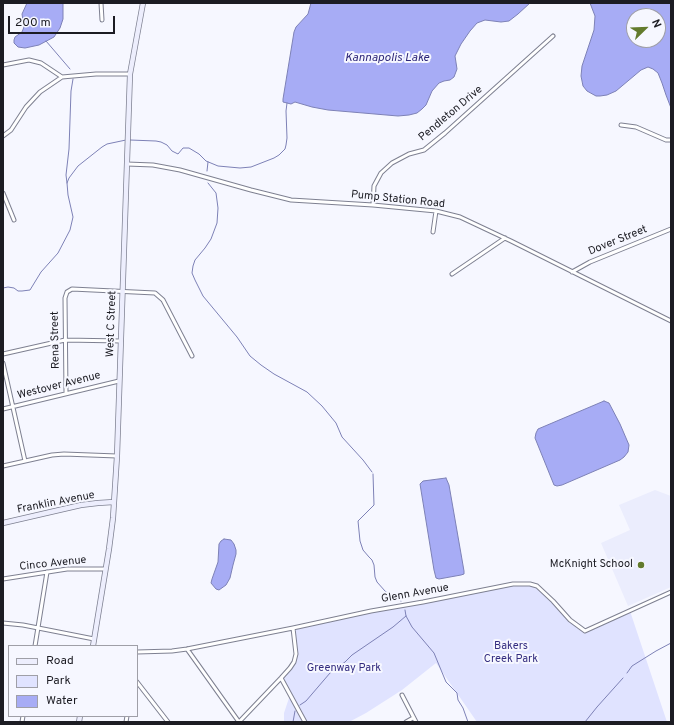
<!DOCTYPE html>
<html>
<head>
<meta charset="utf-8">
<style>
	body { margin:0 }
	#map { position:relative; width:674px; height:725px; overflow:hidden; background:#f6f7ff; font-family:Overpass,sans-serif }
	canvas { display:block }
	.frame { position:absolute; inset:0; border:4px solid #1c1c23; pointer-events:none }
	.legend { position:absolute; left:8px; top:645px; width:130px; height:72px; box-sizing:border-box; background:#f6f7ff; border:1px solid #9f9fa7; margin:0; padding:5px 7px; list-style:none; font-size:12px; color:#1c1c23 }
	.legend li { display:flex; align-items:center; gap:8px; height:20px }
	.legend b { width:20px; border:1px solid #9f9fa7 }
	.north { position:absolute; left:626px; top:8px; width:40px; height:40px; box-sizing:border-box; background:#f6f7ff; border:1px solid #9f9fa7; border-radius:50%; rotate:67deg; font-size:11px; font-weight:700; line-height:16px; text-align:center; color:#1c1c23 }
	.north::after { content:''; display:block; margin:auto; width:14px; height:18px; background:#637b2d; clip-path:polygon(50% 0,100% 100%,50% 72%,0 100%) }
	.scale { position:absolute; left:8px; top:16px; width:107px; height:18px; box-sizing:border-box; border:2px solid #1c1c23; border-top:0; padding-left:5px; font-size:12px; line-height:14px; white-space:nowrap; color:#1c1c23; -webkit-text-stroke:3px #f6f7ff; paint-order:stroke }
</style>
</head>
<body>
<div id="map">
<canvas width="674" height="725"></canvas>
<div class="frame"></div>
<ul class="legend">
<li><b style="height:5px;background:#edeefd"></b>Road</li>
<li><b style="height:11px;background:#e0e3ff"></b>Park</li>
<li><b style="height:11px;background:#a7acf5"></b>Water</li>
</ul>
<div class="north">N</div>
<div class="scale">200 m</div>
</div>
<script>
const ctx = document.querySelector('canvas').getContext('2d');
ctx.lineJoin = 'round';
function paint(path, color) { ctx.fillStyle = color; ctx.fill(path, 'evenodd'); }
const shape = rows => new Path2D(rows.map(r => 'M' + r).join(''));
function stroke(path, color, width, dash) { ctx.strokeStyle = color; ctx.lineWidth = width; ctx.lineCap = dash ? 'butt' : 'round'; ctx.setLineDash(dash || []); ctx.stroke(path); }
function write(font, color, halo, rows, align = 'center') {
  ctx.font = font + ' Overpass,sans-serif'; ctx.lineWidth = 4; ctx.setLineDash([]); ctx.textBaseline = 'middle'; ctx.strokeStyle = halo; ctx.fillStyle = color; for (const [text, x, y, turn = 0] of rows) {
    ctx.save(); ctx.translate(x, y); ctx.rotate((+turn || 0) * Math.PI / 180); ctx.textAlign = isNaN(turn) ? turn : align; if (halo) ctx.strokeText(text, 0, 0); ctx.fillText(text, 0, 0); ctx.restore();
  }
}
const built = shape([
	[655,490,671,496,671,587,628,606,601,543,630,530,619,505]
]);
const green = shape([
	[513,584,537,586,570,620,584,631,630,611,667,722,477,722,436,663,402,690,366,713,349,722,284,722,284,713,290,695,281,678,291,667,296,654,293,628,371,611]
]);
const water = shape([
	[27,3,63,3,63,19,60,28,54,37,39,45,25,48,18,47,14,43,14,40,15,37,22,32,24,27,22,14,27,3],
	[311,3,530,3,518,14,509,21,501,22,485,20,477,23,470,31,461,44,455,56,457,69,454,77,450,80,444,81,439,83,432,91,426,105,422,109,417,113,409,115,398,116,328,110,312,107,295,102,291,104,283,102,283,99,294,32,296,27,308,14,311,3],
	[590,3,671,3,671,108,666,95,662,83,658,73,653,69,648,67,641,70,616,91,607,95,600,96,596,96,587,91,583,86,581,76,582,66,594,30,595,16,590,3],
	[634,16,658,16,658,40,634,40,634,16],
	[604,401,609,403,620,424,629,445,628,452,624,457,620,460,562,485,557,486,554,485,535,438,536,433,538,429,604,401],
	[446,478,449,485,464,571,464,574,461,575,439,579,436,578,434,570,420,484,423,481,446,478],
	[224,539,231,540,234,544,236,550,236,554,233,565,230,578,226,585,219,590,216,589,211,583,212,579,218,562,219,544,221,541,224,539]
]);
const stream = shape([
	[46,41,70,69],
	[130,140,156,141,161,142,167,145,172,151,178,154,183,148,189,148,199,154,206,161,218,166,240,168,251,167,274,158,279,155,285,149,286,145,287,138,286,111,287,103],
	[207,171,208,162],
	[67,183,66,175,69,149,71,91,73,79],
	[208,183,216,193,218,208,217,223,211,239,205,248,195,260,193,266,192,273,195,280,203,296,237,337,250,356,261,365,274,374,307,392,322,406,336,423,342,437,363,460,372,472],
	[3,288,8,287,14,288,18,291,22,291,30,290,41,272,58,253,70,230,73,217,68,195,67,183,69,178,78,166,102,147,107,144,126,140],
	[373,474,374,505,358,521,360,541,363,550,369,557,372,560,374,565,375,577,377,582,385,591,393,598,401,601],
	[405,610,406,616,412,627,434,653,446,682,457,693,458,700,463,708,468,722],
	[627,673,632,666,656,651,671,643],
	[300,705,306,701,330,673,345,662,352,655,393,627,406,616],
	[293,722,295,711],
	[585,722,597,707,623,678]
]);
const street = shape([
	[101,3,102,20],
	[3,65,29,60,41,63,62,77,96,74,130,74],
	[621,125,636,127,666,140,671,140],
	[3,136,11,130,26,107,40,92,62,77],
	[127,164,153,165,180,170,251,190,291,200,373,205,436,211,460,217,511,241,671,321],
	[3,193,14,220],
	[373,205,374,186,381,173,392,163,409,154,424,150,445,133,553,36],
	[433,232,436,211],
	[572,272,590,262,671,229],
	[452,274,505,238],
	[3,354,65,340,121,341],
	[3,363,25,461],
	[66,393,65,298,67,292,72,289,155,293,163,300,192,356],
	[3,409,119,381],
	[3,466,52,455,64,454,117,456],
	[3,579,67,569,105,569],
	[3,623,23,625,94,639],
	[35,646,47,572],
	[187,649,239,722],
	[137,652,172,651,187,649,293,628,371,611,423,602,513,584,530,584,537,586,553,601,570,620,585,631,671,592],
	[281,678,305,722],
	[137,682,168,722],
	[402,695,416,722],
	[22,722,23,716],
	[126,722,127,716],
	[239,722,281,678,290,668,294,662,296,654,293,628],
	[406,722,413,718]
]);
const secondary = shape([
	[3,523,81,505,98,503,114,502],
	[93,646,109,549,113,518,117,456,130,74,143,3],
	[79,722,80,716]
]);
const markers = [
	[641,565,4,"#637b2d"]
];
const streetNames = [
	["Pendleton Drive",451,114,-40],
	["Pump Station Road",398,200,6],
	["Dover Street",618,241,-22],
	["West C Street",112,324,-88],
	["Rena Street",56,340,-91],
	["Westover Avenue",59,386,-14],
	["Franklin Avenue",56,503,-11],
	["Cinco Avenue",53,564,-6],
	["Glenn Avenue",415,594,-10]
];
const poiNames = [
	["McKnight School",633,565]
];
const parkNames = [
	["Bakers",511,647],
	["Creek Park",511,660],
	["Greenway Park",344,669]
];
const waterNames = [
	["Kannapolis Lake",387,59]
];
paint(built, '#ebedfd');
paint(green, '#e0e3ff');
paint(water, '#a7acf5');
stroke(water, '#7d81b6', 1);
stroke(stream, '#7d81b6', 1);
stroke(street, '#7e8091', 5);
stroke(secondary, '#7e8091', 6);
stroke(street, '#fff', 3);
stroke(secondary, '#edeefd', 4.5);
for (const [x, y, r, color] of markers) { const dot = new Path2D(); dot.arc(x, y, r, 0, 2 * Math.PI); ctx.fillStyle = color; ctx.fill(dot); stroke(dot, '#f6f7ff', 1.5); }
write('11px', '#1c1c23', '#f6f7ff', streetNames);
write('11px', '#1c1c23', '#f6f7ff', poiNames, 'right');
write('11px', '#342d80', '#f6f7ff', parkNames);
write('italic 12px', '#2e2779', '#f6f7ff', waterNames);
</script>
</body>
</html>
